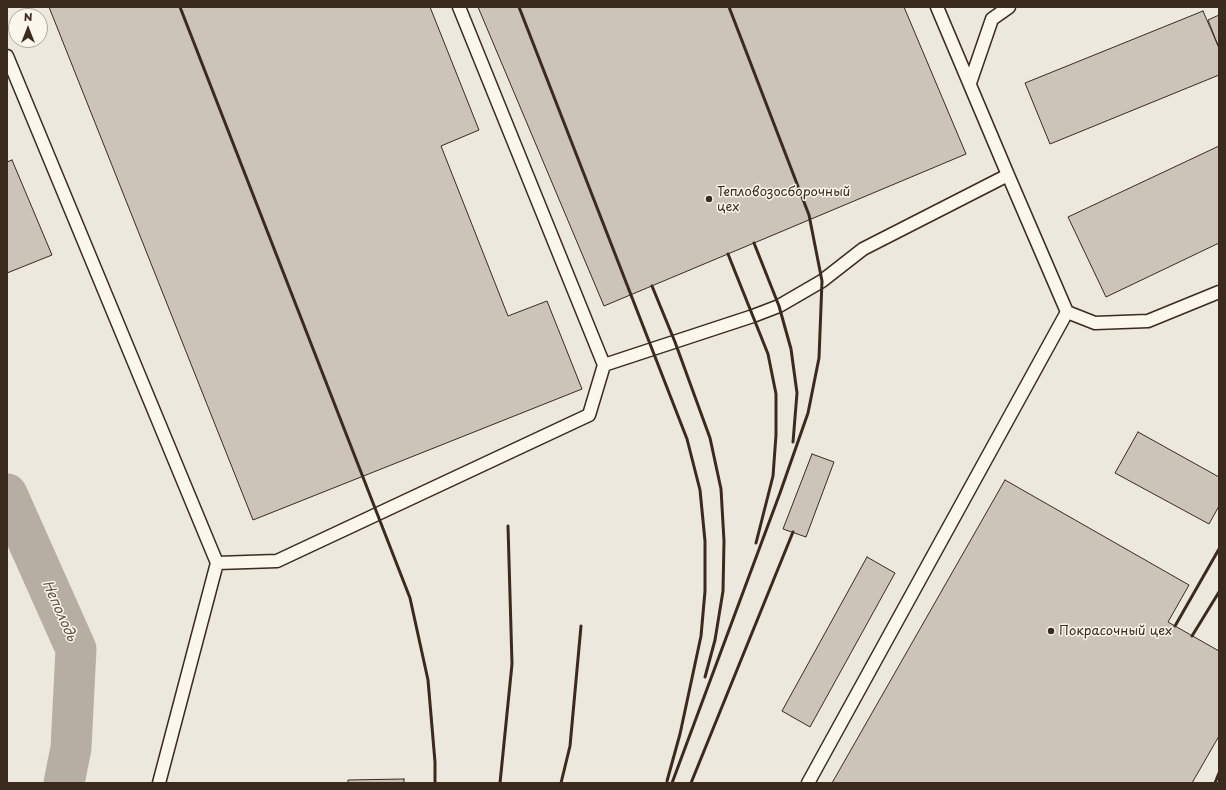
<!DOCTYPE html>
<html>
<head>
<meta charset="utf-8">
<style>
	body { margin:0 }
	#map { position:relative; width:1226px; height:790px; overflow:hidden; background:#fbf7ec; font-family:"Playpen Sans",sans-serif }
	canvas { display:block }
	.frame { position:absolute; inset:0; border:8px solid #3b2a1e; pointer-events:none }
	.north { position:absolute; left:8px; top:8px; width:40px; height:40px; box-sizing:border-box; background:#fbf7ec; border:1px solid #aea59a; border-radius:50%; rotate:0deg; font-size:11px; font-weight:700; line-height:16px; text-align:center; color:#3b2a1e }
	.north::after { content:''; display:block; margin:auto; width:14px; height:18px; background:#3b2a1e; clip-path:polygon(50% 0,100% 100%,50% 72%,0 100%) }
</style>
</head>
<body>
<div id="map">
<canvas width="1226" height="790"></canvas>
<div class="frame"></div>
<div class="north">N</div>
</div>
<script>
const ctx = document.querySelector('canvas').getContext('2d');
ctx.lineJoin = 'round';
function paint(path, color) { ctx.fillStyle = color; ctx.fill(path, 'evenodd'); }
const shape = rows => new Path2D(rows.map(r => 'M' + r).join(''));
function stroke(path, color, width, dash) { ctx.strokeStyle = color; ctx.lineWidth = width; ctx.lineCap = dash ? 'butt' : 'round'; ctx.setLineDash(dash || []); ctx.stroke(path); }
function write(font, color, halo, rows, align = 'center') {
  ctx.font = font + ' "Playpen Sans",sans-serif'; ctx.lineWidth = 3; ctx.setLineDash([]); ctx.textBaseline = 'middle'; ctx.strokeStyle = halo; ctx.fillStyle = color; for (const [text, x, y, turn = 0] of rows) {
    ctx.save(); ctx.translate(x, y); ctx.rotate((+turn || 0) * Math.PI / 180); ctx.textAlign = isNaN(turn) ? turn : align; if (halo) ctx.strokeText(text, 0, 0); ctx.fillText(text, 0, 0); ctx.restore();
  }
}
const built = shape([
	[7,7,1219,7,1219,783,7,783],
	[16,16,40,16,40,40,16,40]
]);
const river = shape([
	[7,494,76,649,71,748,64,783]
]);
const building = shape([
	[49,7,430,7,479,130,441,146,508,316,547,301,582,389,253,520,49,7],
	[478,7,904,7,966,154,604,306,478,7],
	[1203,11,1219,48,1219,75,1050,144,1025,83,1203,11],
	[1219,15,1219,48,1208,20,1219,15],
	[1219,146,1219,243,1106,297,1068,217,1219,146],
	[12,160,52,255,7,273,7,162,12,160],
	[1138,432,1219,477,1219,506,1209,524,1115,473,1138,432],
	[812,454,834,462,806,537,783,529,812,454],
	[1005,480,1189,585,1168,622,1219,651,1219,736,1192,783,832,783,1005,480],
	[867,557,895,573,810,727,782,711,867,557],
	[404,779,404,783,348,783,348,780,404,779]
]);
const lane = shape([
	[459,7,604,365],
	[937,7,1008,175],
	[7,56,217,563,159,783],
	[970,83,992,19,1009,7],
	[1067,312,1095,323,1148,321,1219,292],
	[217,563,277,561,589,415,604,365,753,316,779,306,822,281,863,249,1008,175,1067,312,808,783]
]);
const rail = shape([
	[180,7,410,598,428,680,435,762,435,783],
	[519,7,687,439,700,490,705,541,705,591,701,636,680,734,667,781],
	[754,243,779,306,791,349,797,393,793,442],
	[728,254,768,354,776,394,776,435,773,476,756,543],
	[652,286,675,342,710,438,721,489,724,541,723,591,715,640,705,677],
	[1175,626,1219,549],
	[1192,636,1219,592],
	[500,783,512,664,508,526],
	[561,783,570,746,581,626],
	[672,783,780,493,808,413,819,358,822,281,809,215,729,7],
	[691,783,793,532],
	[1215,783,1219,773]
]);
const markers = [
	[709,199,4,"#3b2a1e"],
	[1051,631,4,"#3b2a1e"]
];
const poiNames = [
	["Тепловозосборочный",717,192],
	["цех",717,207],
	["Покрасочный цех",1059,631]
];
const waterNames = [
	["Неполодь",59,611,66]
];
paint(built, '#ede8dd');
stroke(river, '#b6aea2', 41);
paint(building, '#ccc4b9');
stroke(building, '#3b2a1e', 1);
stroke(lane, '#3b2a1e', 15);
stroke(lane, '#fbf7ec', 12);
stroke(rail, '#3b2a1e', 3);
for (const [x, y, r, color] of markers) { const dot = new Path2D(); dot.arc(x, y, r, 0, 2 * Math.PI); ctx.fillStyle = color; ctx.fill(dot); stroke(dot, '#fbf7ec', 1.5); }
write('13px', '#3b2a1e', '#fbf7ec', poiNames, 'left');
write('italic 14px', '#605246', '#fbf7ec', waterNames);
</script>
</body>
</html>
